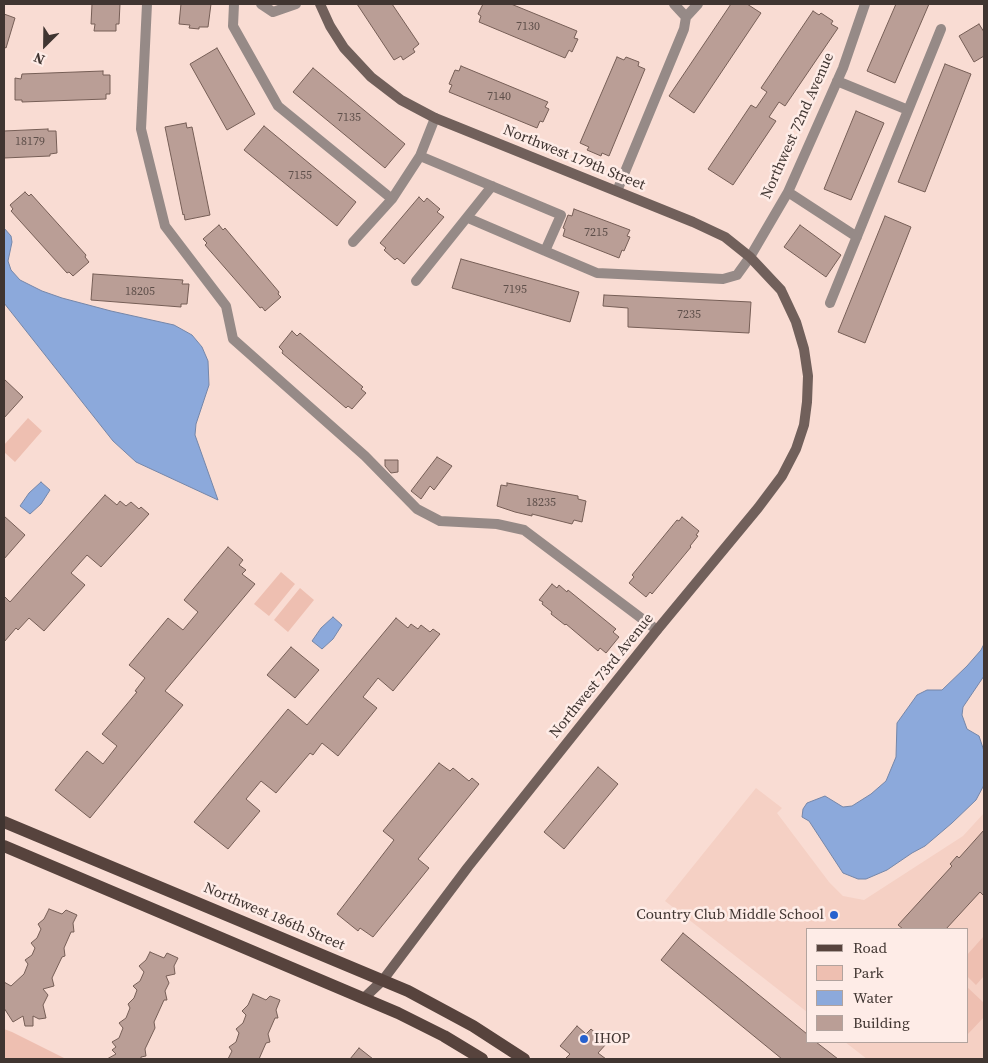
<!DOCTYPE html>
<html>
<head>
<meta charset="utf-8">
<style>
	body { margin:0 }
	#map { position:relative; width:988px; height:1063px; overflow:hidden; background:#f9dcd3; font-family:"Source Serif 4",serif }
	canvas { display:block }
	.frame { position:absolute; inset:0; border:5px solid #403531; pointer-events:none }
	.legend { position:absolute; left:806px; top:928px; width:162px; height:115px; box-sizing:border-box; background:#feece7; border:1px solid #b2a39e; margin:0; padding:6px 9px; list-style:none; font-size:15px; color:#403531 }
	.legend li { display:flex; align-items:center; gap:10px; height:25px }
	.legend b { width:25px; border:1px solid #b2a39e }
	.north { position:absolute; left:20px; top:20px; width:50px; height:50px; -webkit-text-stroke:4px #feece7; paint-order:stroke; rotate:203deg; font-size:14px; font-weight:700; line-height:20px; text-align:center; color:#403531 }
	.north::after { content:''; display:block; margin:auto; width:18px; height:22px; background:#403531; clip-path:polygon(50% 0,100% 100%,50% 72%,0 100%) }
</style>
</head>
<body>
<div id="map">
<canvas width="988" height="1063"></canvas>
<div class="frame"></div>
<ul class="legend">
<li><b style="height:6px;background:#57433d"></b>Road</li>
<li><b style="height:14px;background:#eebfb1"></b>Park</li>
<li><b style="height:14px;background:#8ca9db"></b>Water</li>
<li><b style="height:14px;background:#ba9e96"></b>Building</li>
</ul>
<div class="north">N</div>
</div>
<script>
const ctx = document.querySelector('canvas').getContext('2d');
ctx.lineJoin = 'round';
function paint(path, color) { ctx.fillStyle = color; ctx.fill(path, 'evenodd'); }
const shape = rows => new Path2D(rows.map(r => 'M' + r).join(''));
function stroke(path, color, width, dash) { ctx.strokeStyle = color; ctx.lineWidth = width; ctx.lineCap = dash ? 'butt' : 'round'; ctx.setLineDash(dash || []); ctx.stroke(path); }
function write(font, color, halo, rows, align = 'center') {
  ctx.font = font + ' "Source Serif 4",serif'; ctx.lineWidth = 5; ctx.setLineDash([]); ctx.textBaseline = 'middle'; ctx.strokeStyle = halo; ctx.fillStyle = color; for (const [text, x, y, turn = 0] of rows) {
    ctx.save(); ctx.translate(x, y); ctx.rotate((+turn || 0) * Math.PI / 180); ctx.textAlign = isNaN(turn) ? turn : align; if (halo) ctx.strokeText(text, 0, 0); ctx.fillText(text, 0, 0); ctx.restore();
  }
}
const built = shape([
	[756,788,782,808,777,813,829,882,843,896,864,900,963,836,984,813,984,1059,867,1059,845,1042,967,1042,967,929,807,929,807,1012,665,901]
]);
const green = shape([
	[28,418,42,431,15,462,4,452,4,445],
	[281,572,295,584,269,616,254,604],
	[300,588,314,600,288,632,274,620],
	[984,936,984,976,976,985,967,976,967,955],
	[967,987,984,1003,984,1017,967,1035],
	[4,1029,12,1032,66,1059,4,1059]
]);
const water = shape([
	[4,228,11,236,12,242,8,261,11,270,20,280,42,291,62,298,111,311,174,325,192,335,202,347,208,361,209,385,196,424,195,435,218,500,136,462,113,441,4,303,4,228],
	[41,482,50,490,41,504,30,514,20,506,29,493,41,482],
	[333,617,342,625,333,639,322,649,312,641,321,628,333,617],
	[984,644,984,676,963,707,962,715,967,729,979,736,984,751,984,785,976,800,952,823,925,846,912,853,887,870,866,879,858,879,843,873,809,821,802,817,803,809,807,803,825,796,843,807,852,806,871,794,886,781,896,757,897,723,917,695,927,690,942,690,967,666,981,650,984,644]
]);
const building = shape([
	[92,4,120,4,119,24,116,24,116,31,94,31,95,24,91,24,92,4],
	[181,4,211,4,208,27,199,27,199,29,189,28,190,25,179,24,181,4],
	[357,4,392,4,419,44,413,49,415,52,403,60,401,56,394,60,357,4],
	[483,4,511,4,577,31,574,38,578,39,572,52,569,50,565,58,479,22,481,16,478,14,483,4],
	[731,4,747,4,761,13,694,113,669,96,731,4],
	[896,4,929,4,895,83,867,71,896,4],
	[813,11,819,15,821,13,833,21,831,24,838,28,785,106,779,102,769,117,776,121,733,185,708,169,751,105,756,108,767,92,761,88,813,11],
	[4,14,15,18,6,48,4,47,4,14],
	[979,24,984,32,984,56,974,62,959,36,979,24],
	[217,48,255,114,227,130,190,64,217,48],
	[617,57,624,60,626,57,639,62,638,66,645,69,609,156,602,153,601,156,587,150,589,147,580,143,617,57],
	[945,64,971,74,925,192,898,182,945,64],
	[461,66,548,102,545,107,549,109,543,122,540,121,537,128,449,92,452,85,449,84,455,70,459,71,461,66],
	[313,68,405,144,385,168,293,92,313,68],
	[103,71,103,75,110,75,110,94,106,94,106,99,22,102,22,100,15,100,15,78,21,79,22,74,103,71],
	[856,111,884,123,851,200,824,189,856,111],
	[186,123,187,128,192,127,210,215,185,220,184,214,183,215,165,127,186,123],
	[264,126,356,202,337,226,244,150,264,126],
	[48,129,48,131,56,131,57,153,50,154,50,156,4,158,4,131,48,129],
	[25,192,29,196,31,194,86,255,85,257,89,262,73,276,69,272,67,273,11,211,13,209,10,205,25,192],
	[419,197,424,202,427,198,440,209,437,212,444,217,404,264,397,258,395,260,384,250,386,248,380,243,419,197],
	[574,209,630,230,627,236,630,237,624,251,622,250,619,258,563,236,565,229,563,228,568,215,572,216,574,209],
	[885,216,911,227,865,343,838,332,885,216],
	[219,225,223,230,225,228,279,292,278,294,281,297,265,311,262,307,260,308,205,245,207,243,203,239,219,225],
	[800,225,841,255,826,277,784,247,800,225],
	[461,259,579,292,570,322,452,288,461,259],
	[93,274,183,280,182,284,189,284,187,304,181,304,181,307,91,300,93,274],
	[604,295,751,302,749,333,628,327,628,308,603,306,604,295],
	[292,331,297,336,300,333,363,387,361,389,366,393,352,409,348,406,346,408,282,353,283,351,279,347,292,331],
	[4,379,23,397,4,418,4,379],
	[437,457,452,466,434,490,430,486,421,499,411,491,437,457],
	[385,460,398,460,398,472,391,473,385,466,385,460],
	[507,483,578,496,578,499,586,501,582,522,574,520,572,524,532,514,532,516,515,512,497,506,501,485,507,486,507,483],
	[105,495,117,505,120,501,126,506,131,502,139,509,141,507,149,514,101,567,87,555,71,573,85,585,44,631,29,618,18,630,16,628,4,642,4,596,10,602,105,495],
	[4,516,25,535,4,559,4,516],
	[682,517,699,531,696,535,698,536,690,546,691,547,652,594,650,592,646,597,629,583,634,577,632,575,677,520,679,521,682,517],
	[228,547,243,560,239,565,246,570,242,574,255,584,165,691,183,705,90,818,55,790,87,751,103,764,117,746,102,734,137,692,135,691,145,678,129,665,168,618,183,630,198,612,184,600,228,547],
	[552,584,557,588,559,585,567,592,568,590,616,629,613,632,619,637,606,653,600,648,598,651,566,624,565,625,551,614,552,612,542,604,543,602,539,600,552,584],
	[396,618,408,628,411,624,418,629,421,625,430,632,433,629,440,634,393,691,378,678,363,697,377,708,338,756,322,743,313,755,310,753,276,793,261,781,246,799,260,811,228,849,194,822,288,709,307,725,396,618],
	[291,647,319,670,295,698,267,675,291,647],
	[439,763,450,771,453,768,469,781,472,778,479,784,418,859,429,868,373,937,360,928,358,931,337,914,394,840,383,831,439,763],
	[598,767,618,784,564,849,544,832,598,767],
	[984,830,984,896,980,892,946,929,903,929,898,925,952,866,950,864,957,856,959,858,984,830],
	[49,909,62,914,66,910,77,915,73,923,74,932,71,932,64,948,65,956,62,957,52,978,54,986,43,989,48,995,43,1005,46,1018,39,1019,33,1016,33,1026,25,1026,23,1016,13,1022,4,1008,4,982,11,986,24,974,28,964,25,960,32,955,35,948,31,943,37,938,41,929,38,924,44,919,49,909],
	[683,933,807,1034,807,1042,816,1042,838,1059,782,1059,661,960,683,933],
	[150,952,164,958,167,953,178,958,174,966,175,974,166,976,169,983,165,991,167,1000,164,1000,154,1022,155,1028,145,1049,146,1056,141,1057,141,1059,107,1059,116,1054,112,1050,116,1047,112,1042,119,1038,123,1028,119,1023,126,1018,130,1008,128,1004,134,998,137,990,133,986,140,981,144,972,139,966,146,960,150,952],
	[253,994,266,1000,270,996,280,1000,276,1010,278,1018,275,1018,268,1034,270,1042,266,1043,259,1059,228,1059,232,1051,229,1047,236,1042,239,1033,236,1029,243,1023,246,1015,242,1011,248,1005,253,994],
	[577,1026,586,1034,591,1029,607,1043,598,1053,606,1059,565,1059,570,1054,560,1046,577,1026],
	[359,1048,373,1059,350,1059,359,1048]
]);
const street = shape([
	[147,4,141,129,165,226,226,306,233,339,365,456,417,509,440,521,497,524,524,530,657,630],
	[234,4,233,26,278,106,392,199],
	[261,4,273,12,296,4],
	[686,17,698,4],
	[837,81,908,110],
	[420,156,561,215,545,251,597,273,723,279,737,275,750,257,788,192,843,68,865,4],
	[617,191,684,29,686,17,674,4],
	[788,192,857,237],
	[468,218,545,251],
	[353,242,392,199,420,156,435,118],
	[416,281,492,186],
	[830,303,941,29]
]);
const secondary = shape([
	[320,4,330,26,344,48,371,77,401,100,435,118,693,222,725,237,750,257,781,290,796,322,804,349,808,376,807,402,804,425,796,449,782,476,758,508,657,630,468,867,392,968,383,980,364,998]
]);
const primary = shape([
	[4,822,408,991,473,1026,524,1059],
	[4,846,398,1013,444,1036,482,1059]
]);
const markers = [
	[834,915,5,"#2661ce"],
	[584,1039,5,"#2661ce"]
];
const numberNames = [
	["7130",528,27],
	["7140",499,97],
	["7135",349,118],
	["18179",30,142],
	["7155",300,176],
	["7215",596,233],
	["7195",515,290],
	["18205",140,292],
	["7235",689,315],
	["18235",541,503]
];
const streetNames = [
	["Northwest 72nd Avenue",798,126,-66],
	["Northwest 179th Street",574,158,22],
	["Northwest 73rd Avenue",602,676,-51],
	["Northwest 186th Street",274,917,23]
];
const poiNames = [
	["Country Club Middle School",824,915],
	["IHOP",594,1039,"left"]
];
paint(built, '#f5d0c4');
paint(green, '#eebfb1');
paint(water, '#8ca9db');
stroke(water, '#7586a8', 1);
paint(building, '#ba9e96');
stroke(building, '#765e56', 1);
stroke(street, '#968a87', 10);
stroke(secondary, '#71605b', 10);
stroke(primary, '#57433d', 12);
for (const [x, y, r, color] of markers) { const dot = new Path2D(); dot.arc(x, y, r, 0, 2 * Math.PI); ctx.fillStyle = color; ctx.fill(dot); stroke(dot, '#feece7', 2); }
write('12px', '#5e4f4a', null, numberNames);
write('15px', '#403531', '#feece7', streetNames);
write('15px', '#403531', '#feece7', poiNames, 'right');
</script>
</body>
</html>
